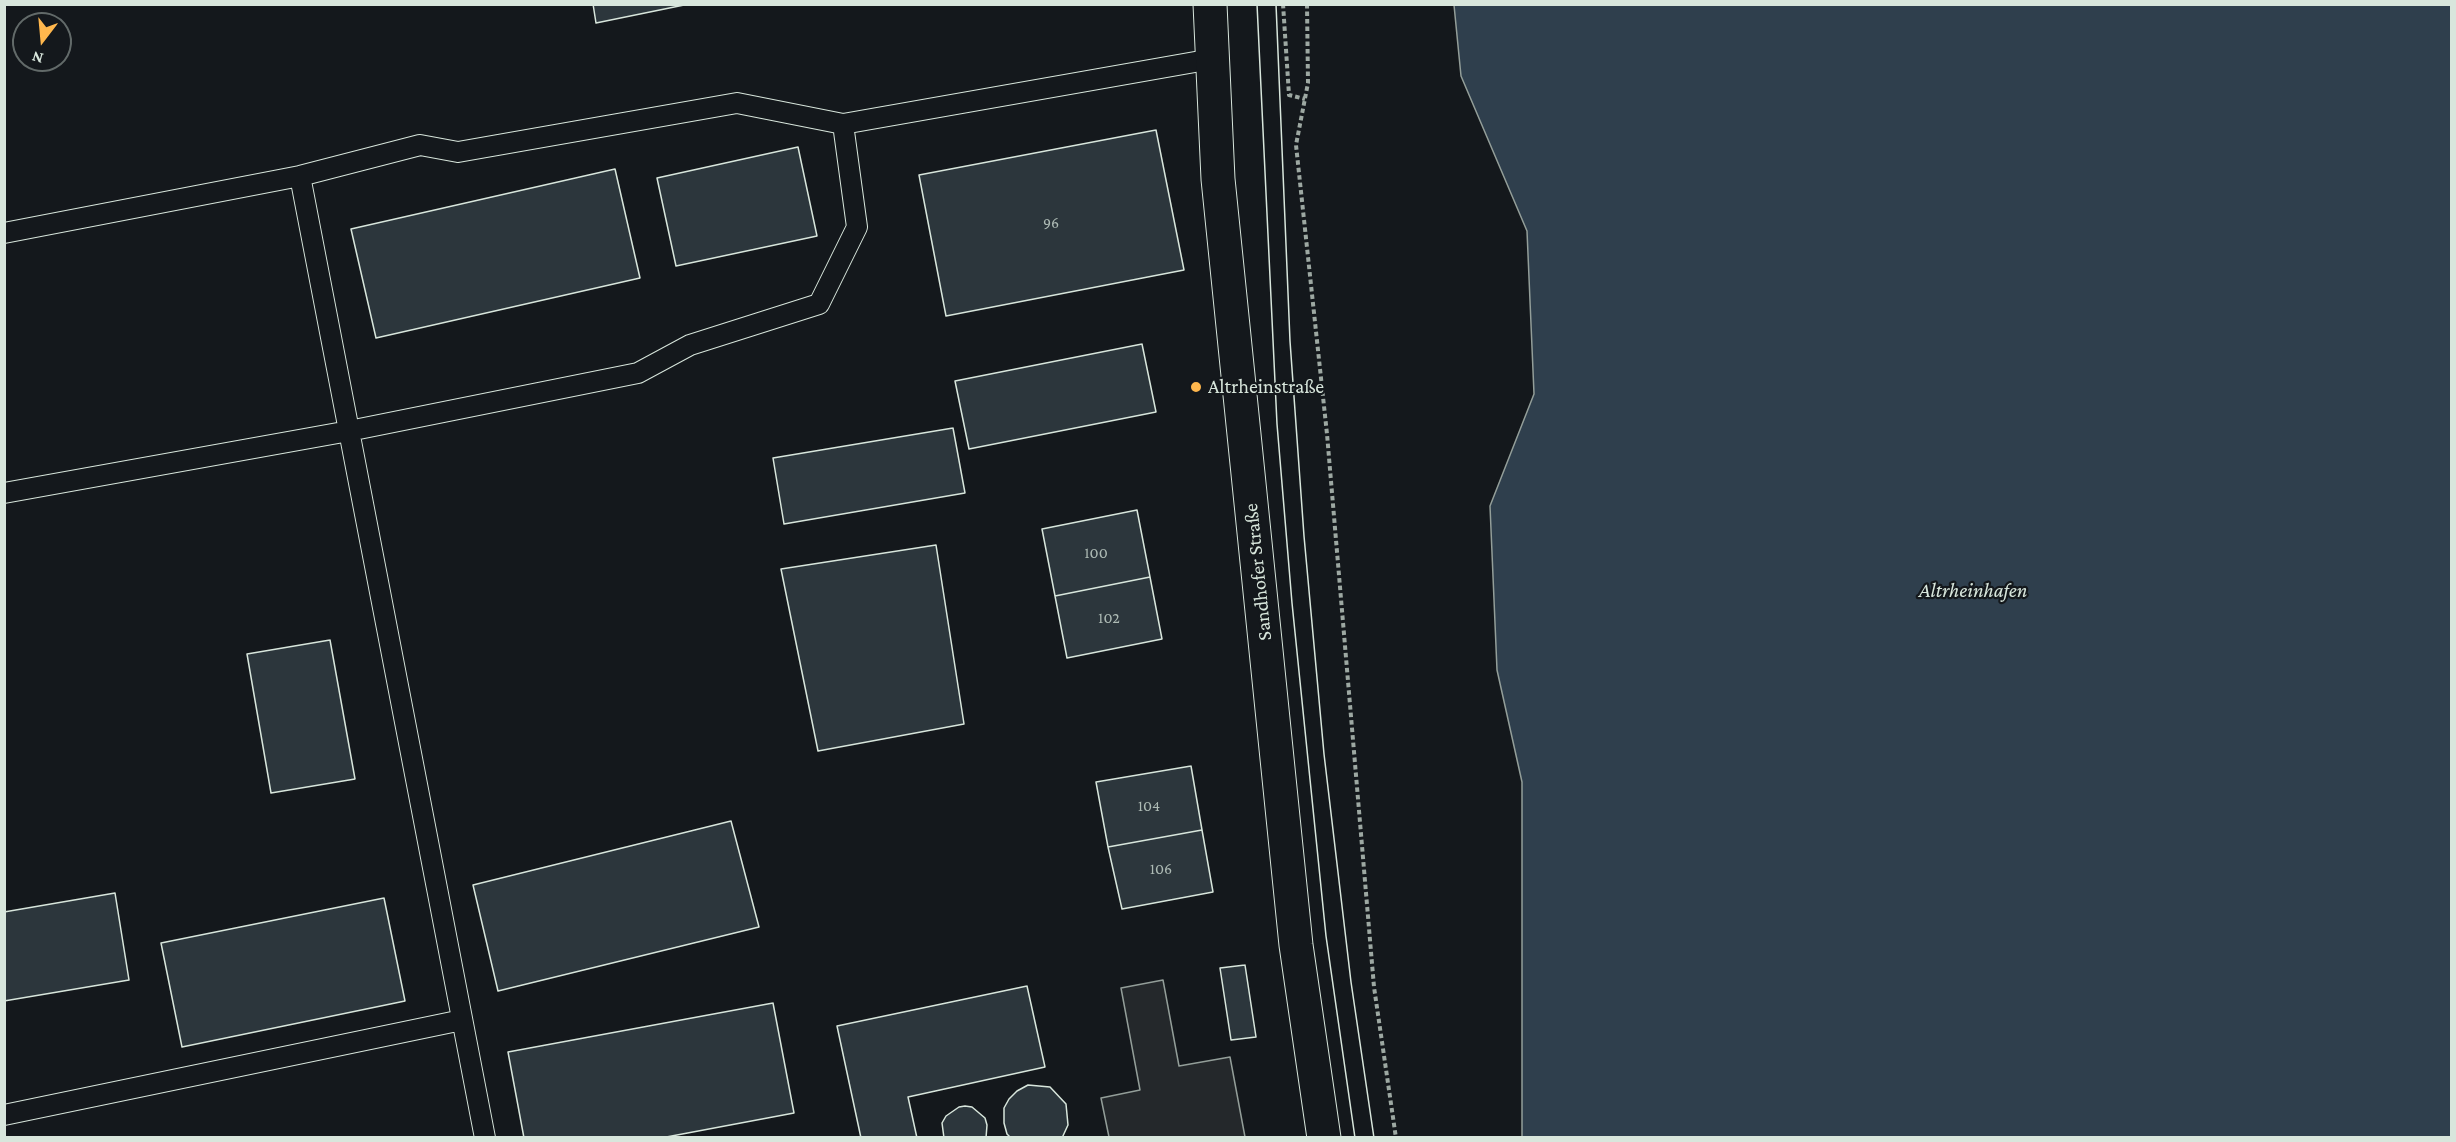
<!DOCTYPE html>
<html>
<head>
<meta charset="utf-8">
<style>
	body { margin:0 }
	#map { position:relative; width:2456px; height:1142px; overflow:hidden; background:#14181c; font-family:"Crimson Pro",serif }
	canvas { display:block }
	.frame { position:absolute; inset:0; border:6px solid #d8e6dc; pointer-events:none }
	.north { position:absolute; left:12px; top:12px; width:60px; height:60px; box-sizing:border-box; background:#14181c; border:2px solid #626a69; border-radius:50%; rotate:196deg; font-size:16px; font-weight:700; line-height:24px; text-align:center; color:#d8e6dc }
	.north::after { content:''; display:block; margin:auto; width:21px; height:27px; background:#ffb74d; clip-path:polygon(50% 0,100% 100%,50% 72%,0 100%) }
</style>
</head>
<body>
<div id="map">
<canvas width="2456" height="1142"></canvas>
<div class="frame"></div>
<div class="north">N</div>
</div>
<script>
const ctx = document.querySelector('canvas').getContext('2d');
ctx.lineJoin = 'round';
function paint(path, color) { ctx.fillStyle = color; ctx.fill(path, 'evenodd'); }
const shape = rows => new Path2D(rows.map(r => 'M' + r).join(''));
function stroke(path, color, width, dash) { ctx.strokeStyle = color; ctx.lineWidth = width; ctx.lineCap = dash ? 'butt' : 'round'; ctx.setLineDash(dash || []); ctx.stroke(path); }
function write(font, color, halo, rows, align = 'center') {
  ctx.font = font + ' "Crimson Pro",serif'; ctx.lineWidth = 4.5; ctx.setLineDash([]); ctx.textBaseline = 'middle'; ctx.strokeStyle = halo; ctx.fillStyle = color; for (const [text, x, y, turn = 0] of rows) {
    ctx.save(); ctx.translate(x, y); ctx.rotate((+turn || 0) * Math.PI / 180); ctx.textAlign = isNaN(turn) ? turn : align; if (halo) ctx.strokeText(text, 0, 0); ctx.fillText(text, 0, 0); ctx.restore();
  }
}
const parking = shape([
	[1163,980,1179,1066,1230,1057,1245,1137,1109,1137,1101,1098,1140,1090,1121,988,1163,980]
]);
const water = shape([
	[1454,5,2451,5,2451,1137,1522,1137,1522,782,1497,670,1490,506,1534,394,1527,231,1461,76,1454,5]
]);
const building = shape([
	[593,4,689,4,596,23,593,4],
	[1156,130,1184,270,946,316,919,175,1156,130],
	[798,147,817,236,676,266,657,178,798,147],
	[615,169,640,278,376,338,351,229,615,169],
	[1142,344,1156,412,969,449,955,381,1142,344],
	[953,428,965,493,784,524,773,458,953,428],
	[1137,510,1150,577,1055,596,1042,529,1137,510],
	[936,545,964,724,818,751,781,569,936,545],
	[1150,577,1162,639,1067,658,1055,596,1150,577],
	[330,640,355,779,271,793,247,654,330,640],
	[1191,766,1202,830,1108,847,1096,782,1191,766],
	[731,821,759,927,498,991,473,885,731,821],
	[1202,830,1213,892,1122,909,1108,847,1202,830],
	[115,893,129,980,4,1001,4,912,115,893],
	[384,898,405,1001,182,1047,161,943,384,898],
	[1245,965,1256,1037,1231,1040,1220,968,1245,965],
	[1027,986,1045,1067,908,1097,917,1138,861,1138,837,1026,1027,986],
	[773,1003,794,1113,661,1138,524,1138,508,1052,773,1003],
	[1028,1085,1050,1087,1066,1104,1068,1125,1062,1138,1011,1138,1007,1134,1004,1123,1004,1108,1009,1099,1017,1091,1028,1085],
	[965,1106,972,1107,985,1118,987,1125,986,1138,944,1138,942,1123,946,1116,959,1107,965,1106]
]);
const path = shape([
	[1283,4,1289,95,1305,99],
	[1307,4,1308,83,1296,145,1327,434,1374,987,1396,1138]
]);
const lane = shape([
	[300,176,485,1138],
	[4,233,300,176,420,145,458,152,737,103,843,124,1212,59],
	[4,493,349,431,638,373,690,345,819,304,857,227,843,124],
	[4,1115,462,1020]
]);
const secondary = shape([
	[1210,4,1218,179,1296,945,1324,1138]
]);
const tram = shape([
	[1257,4,1277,424,1292,603,1326,936,1355,1138],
	[1276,4,1290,341,1304,536,1324,754,1351,982,1374,1138]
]);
const markers = [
	[1196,387,6,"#ffb74d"]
];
const numberNames = [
	["96",1051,223],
	["100",1096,553],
	["102",1109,618],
	["104",1149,806],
	["106",1161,869]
];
const poiNames = [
	["Altrheinstraße",1208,387]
];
const streetNames = [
	["Sandhofer Straße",1258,572,-96]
];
const waterNames = [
	["Altrheinhafen",1973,591]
];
paint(parking, '#24282b');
stroke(parking, '#939e99', 1.5);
paint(water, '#2f3f4d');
stroke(water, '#939e99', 1.5);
paint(building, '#2c363c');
stroke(building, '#d8e6dc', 1.5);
stroke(lane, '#d8e6dc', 22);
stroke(secondary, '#d8e6dc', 35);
stroke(path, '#9da8a2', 4, [4.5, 3]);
stroke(lane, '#14181c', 20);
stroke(secondary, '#14181c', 33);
stroke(tram, '#d8e6dc', 1.5);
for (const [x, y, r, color] of markers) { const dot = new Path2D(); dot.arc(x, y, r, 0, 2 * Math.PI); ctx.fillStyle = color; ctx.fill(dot); stroke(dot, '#14181c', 2); }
write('16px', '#adbab4', null, numberNames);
write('20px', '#d8e6dc', '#14181c', poiNames, 'left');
write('20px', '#d8e6dc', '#14181c', streetNames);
write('italic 21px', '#d8e6dc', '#14181c', waterNames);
</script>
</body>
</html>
